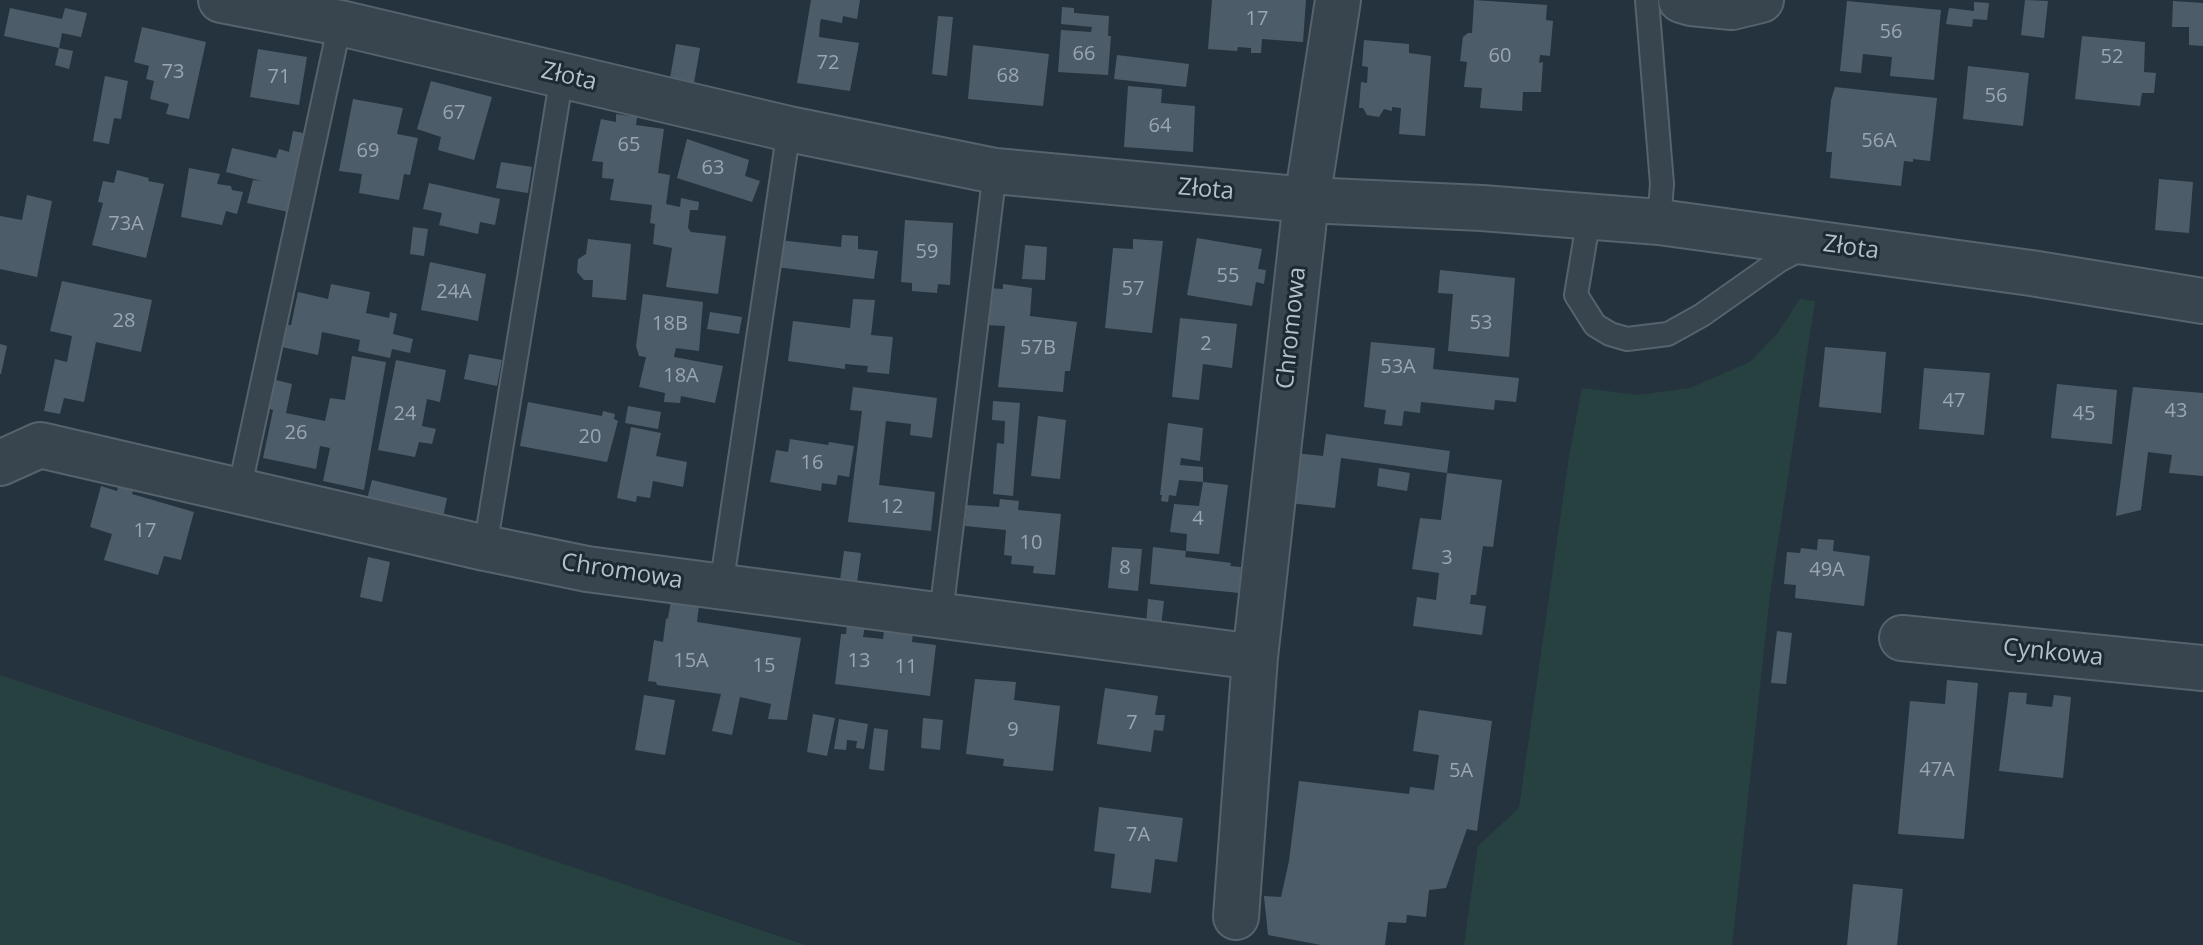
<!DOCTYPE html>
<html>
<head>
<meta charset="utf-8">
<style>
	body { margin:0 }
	canvas { display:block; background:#24333e }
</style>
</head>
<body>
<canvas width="2203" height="945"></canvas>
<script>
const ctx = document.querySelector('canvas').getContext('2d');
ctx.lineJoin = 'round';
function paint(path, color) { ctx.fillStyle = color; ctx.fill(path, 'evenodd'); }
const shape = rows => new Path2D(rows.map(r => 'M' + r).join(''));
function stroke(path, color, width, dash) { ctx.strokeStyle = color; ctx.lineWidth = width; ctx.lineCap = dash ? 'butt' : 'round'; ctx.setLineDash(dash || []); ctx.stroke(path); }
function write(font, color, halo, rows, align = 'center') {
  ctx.font = font + ' "Open Sans",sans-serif'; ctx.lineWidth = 6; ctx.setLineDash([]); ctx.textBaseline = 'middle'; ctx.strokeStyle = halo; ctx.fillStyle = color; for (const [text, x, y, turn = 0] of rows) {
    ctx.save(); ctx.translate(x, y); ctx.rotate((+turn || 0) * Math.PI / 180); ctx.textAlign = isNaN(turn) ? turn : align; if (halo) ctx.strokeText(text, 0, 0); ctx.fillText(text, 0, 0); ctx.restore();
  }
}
const green = shape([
	[1800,299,1815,301,1770,594,1732,945,1464,945,1478,846,1519,808,1569,457,1582,388,1639,395,1690,388,1750,362,1777,334],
	[0,675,805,945,0,945]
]);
const building = shape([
	[811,0,860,0,857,19,843,16,842,23,821,19,820,23,819,37,859,43,850,91,797,83],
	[1212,0,1306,0,1303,42,1262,39,1261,53,1251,53,1251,48,1238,47,1237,51,1208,49],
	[1474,0,1547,5,1546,20,1553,21,1550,56,1540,55,1539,63,1543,62,1541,92,1523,92,1522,111,1480,108,1482,88,1464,87,1467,62,1460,61,1463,37,1468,33,1472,33],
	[2025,0,2048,1,2044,38,2021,35],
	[1847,1,1941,10,1934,80,1890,76,1892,57,1863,54,1861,73,1840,71],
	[2173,1,2203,3,2203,46,2189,45,2189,27,2172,27],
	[1974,2,1989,3,1987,20,1973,19,1972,27,1946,24,1949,8,1974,11],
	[1062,7,1074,8,1074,13,1109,16,1108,36,1111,36,1108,75,1058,72,1061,30,1091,32,1092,27,1061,24],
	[10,8,62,19,65,8,87,13,81,37,62,33,59,48,4,36],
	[938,16,953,17,947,76,932,74],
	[142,27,206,42,189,119,166,114,169,104,150,99,154,81,146,79,149,66,134,62],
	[2082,36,2145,42,2144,72,2156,73,2154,93,2142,93,2140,106,2075,99],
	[1364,40,1409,44,1409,53,1431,56,1425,136,1399,134,1401,108,1392,107,1392,111,1384,109,1379,117,1367,115,1363,108,1359,108,1361,82,1367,83,1368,67,1362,66],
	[676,44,700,48,694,83,670,78],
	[973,45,1049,54,1043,106,968,99],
	[59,48,73,51,69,69,55,65],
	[258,49,307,57,299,105,250,97],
	[1117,55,1189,64,1186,87,1114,79],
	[1968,66,2029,73,2023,126,1963,119],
	[105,76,128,81,121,119,114,118,109,144,93,141],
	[431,81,492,97,474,160,438,150,441,137,417,129],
	[1128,86,1162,89,1161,103,1195,106,1193,152,1124,147],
	[1835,87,1937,98,1930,161,1913,159,1913,162,1904,161,1901,186,1830,178,1832,152,1826,152,1831,100],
	[353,99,403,108,397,134,418,138,410,175,404,174,399,200,359,193,362,174,339,171],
	[616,114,637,117,636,125,664,129,658,173,670,175,666,204,680,207,681,198,699,202,698,210,690,210,688,228,691,232,726,236,718,294,666,287,672,248,653,244,655,224,650,223,652,205,610,200,614,179,602,178,603,162,592,161,601,119,616,122],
	[293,131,303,133,288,212,247,203,253,180,262,181,226,172,232,148,276,158,279,149,289,152],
	[687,139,749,160,745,176,760,181,752,202,677,178],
	[501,162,532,167,528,193,496,188],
	[189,168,220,174,217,184,231,186,232,190,243,192,237,214,226,211,222,225,181,217],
	[117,170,149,178,148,181,164,184,146,258,92,245,103,203,98,202,103,181,114,183],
	[2159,179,2193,182,2189,233,2155,230],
	[429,183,500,199,495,225,480,222,478,234,439,225,442,213,423,209],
	[27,195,52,201,37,277,0,269,0,216,22,220],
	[905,220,953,223,950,285,938,284,937,293,912,291,912,283,901,282],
	[413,227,428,229,424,256,410,254],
	[842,235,858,236,858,249,878,251,874,279,776,267,779,240,841,247],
	[1197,238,1262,249,1258,269,1266,270,1264,284,1256,282,1252,306,1187,295],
	[588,239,631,244,626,300,592,297,593,280,584,280,577,272,578,259,586,254],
	[1133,239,1163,241,1152,333,1105,328,1113,248,1133,249],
	[1025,245,1047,247,1045,280,1022,279],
	[430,262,486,274,478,321,421,310],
	[1440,270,1515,278,1509,357,1448,351,1453,294,1438,293],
	[62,281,152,300,141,352,96,342,84,402,64,398,60,414,44,411,55,359,67,362,72,336,50,331],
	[331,284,370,292,366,313,389,318,390,312,397,314,393,334,413,339,410,353,392,349,390,358,358,351,360,340,322,332,318,355,282,347,288,325,291,325,298,292,328,299],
	[1003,284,1032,288,1030,316,1077,322,1070,371,1065,371,1063,392,998,387,1005,326,985,325,986,288,1003,289],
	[643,294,703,302,699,351,676,348,674,357,723,366,715,403,681,396,680,403,664,402,665,393,639,387,646,357,639,356,636,346],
	[853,299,875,300,871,335,893,337,889,374,867,372,868,366,845,364,845,369,788,361,793,321,850,328],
	[710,312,742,317,739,334,707,329],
	[1180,318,1237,324,1232,368,1203,364,1199,400,1172,397],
	[1371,342,1435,348,1433,369,1519,378,1516,402,1495,400,1494,410,1421,402,1420,413,1404,411,1402,426,1384,424,1386,410,1364,407],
	[0,344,7,346,1,374,0,374],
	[1825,347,1886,352,1881,413,1819,407],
	[469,354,502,360,497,386,464,379],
	[352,356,386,362,364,490,323,481,330,448,320,446,316,469,263,458,273,410,267,408,272,379,292,384,286,413,325,421,330,398,345,400],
	[396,360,446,370,440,402,427,399,422,426,436,429,432,444,419,442,415,457,378,450],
	[1924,368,1990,373,1984,435,1919,429],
	[2057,384,2117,390,2112,444,2051,438],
	[853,387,937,398,932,438,910,435,911,424,886,421,879,485,935,492,931,531,848,522,862,411,850,410],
	[2133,387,2203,393,2203,476,2169,473,2172,455,2148,452,2141,510,2116,516],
	[993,401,1020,403,1013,496,993,494,997,443,1004,444,1005,421,992,420],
	[528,402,602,416,603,411,615,414,614,419,618,421,607,462,520,446],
	[628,406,661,412,658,429,625,423],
	[1038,416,1066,420,1060,479,1031,476],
	[1168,423,1203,428,1200,461,1181,458,1180,465,1203,467,1203,482,1179,480,1176,496,1169,495,1168,502,1161,501,1162,495,1160,495],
	[631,427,661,433,656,456,687,462,683,487,653,481,650,498,637,496,636,502,617,498],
	[1326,434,1450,451,1447,473,1341,458,1335,508,1289,503,1295,453,1323,456],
	[790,439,828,445,829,442,854,446,849,477,838,475,836,485,822,483,821,491,770,482,776,450,788,452],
	[1379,468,1410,473,1407,491,1377,486],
	[1447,473,1502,480,1493,547,1483,546,1476,595,1471,595,1470,604,1486,606,1482,635,1413,626,1417,597,1436,600,1439,573,1412,569,1420,518,1441,520],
	[372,480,447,498,442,522,366,503],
	[120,481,135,485,132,494,194,512,181,560,164,556,158,575,104,560,112,534,90,527,101,486,117,491],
	[1203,482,1228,485,1219,554,1186,551,1185,557,1231,563,1230,566,1241,567,1239,593,1150,584,1153,547,1186,551,1187,534,1170,532,1174,504,1199,506],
	[1000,499,1019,501,1018,510,1061,514,1055,575,1033,573,1034,566,1011,564,1012,556,1004,555,1006,530,965,526,967,505,999,507],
	[1818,539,1834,540,1833,551,1870,556,1864,606,1795,598,1796,585,1784,584,1787,552,1800,553,1801,548,1817,550],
	[1112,547,1142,549,1138,591,1108,588],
	[844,551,861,553,856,590,839,588],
	[368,557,390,562,382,602,360,597],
	[1148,599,1164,601,1161,626,1146,625],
	[671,601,699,606,697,622,801,638,787,720,768,719,771,704,740,697,732,735,712,731,721,694,657,685,656,682,648,681,654,640,663,642,666,619,668,618],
	[847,624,865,626,863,637,883,639,885,624,913,632,912,642,936,645,930,696,835,684,841,634,846,634],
	[1777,631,1792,633,1786,684,1771,683],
	[975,679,1016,682,1014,700,1060,706,1053,771,1003,766,1004,759,966,754],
	[1947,680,1978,683,1964,839,1898,834,1910,701,1945,704],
	[1105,688,1158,696,1155,715,1165,715,1163,731,1154,730,1151,752,1097,744],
	[2009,692,2027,693,2026,704,2052,707,2054,695,2071,697,2063,778,1999,771],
	[644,695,675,700,665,755,635,750],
	[1419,710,1492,721,1477,831,1467,829,1446,888,1429,890,1426,917,1407,915,1406,923,1388,922,1385,945,1321,945,1268,935,1264,896,1281,897,1289,861,1299,781,1409,794,1410,787,1434,790,1439,755,1413,751],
	[813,714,835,718,827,756,807,752],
	[923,718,943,720,940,750,921,748],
	[839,719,868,724,864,749,856,748,857,741,847,740,846,750,834,749],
	[874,728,888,730,884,771,869,769],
	[1099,807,1183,818,1177,862,1155,859,1151,893,1111,888,1115,854,1094,851],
	[1853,884,1903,889,1897,945,1847,945]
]);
const service = shape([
	[1647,0,1662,184,1659,222],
	[1591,217,1585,241,1576,295,1595,325,1610,334,1627,339,1668,334,1702,315,1780,260,1805,247],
	[239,491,340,23],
	[485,548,562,75],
	[721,587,789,129],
	[941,614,995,171]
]);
const minor = shape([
	[221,0,340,23,789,129,995,171,1307,200,1482,208,1659,222,2031,273,2203,301],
	[1681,0,1691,3,1732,7,1761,0],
	[0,463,40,445,485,548,587,569,1255,657],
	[1902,638,2203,668],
	[1236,917,1255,657,1304,219,1338,0]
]);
const numberNames = [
	["17",1257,19],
	["56",1891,32],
	["66",1084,54],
	["60",1500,56],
	["52",2112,57],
	["72",828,63],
	["73",173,72],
	["68",1008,76],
	["71",279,77],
	["56",1996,96],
	["67",454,113],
	["64",1160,126],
	["56A",1879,141],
	["65",629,145],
	["69",368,151],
	["63",713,168],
	["73A",126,224],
	["59",927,252],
	["55",1228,276],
	["57",1133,289],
	["24A",454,292],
	["28",124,321],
	["53",1481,323],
	["18B",670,324],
	["2",1206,344],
	["57B",1038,348],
	["53A",1398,367],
	["18A",681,376],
	["47",1954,401],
	["43",2176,411],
	["24",405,414],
	["45",2084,414],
	["26",296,433],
	["20",590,437],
	["16",812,463],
	["12",892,507],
	["4",1198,519],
	["17",145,531],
	["10",1031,543],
	["3",1447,558],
	["8",1125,568],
	["49A",1827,570],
	["15A",691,661],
	["13",859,661],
	["15",764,666],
	["11",906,667],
	["7",1132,723],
	["9",1013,730],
	["47A",1937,770],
	["5A",1461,771],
	["7A",1138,835]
];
const streetNames = [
	["Złota",569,77,13],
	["Złota",1206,190,5],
	["Złota",1851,248,8],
	["Chromowa",1292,328,-84],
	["Chromowa",622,572,9],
	["Cynkowa",2053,653,6]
];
paint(green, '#274140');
paint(building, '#4d5c69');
stroke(service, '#56626c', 26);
stroke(minor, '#56626c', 48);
stroke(service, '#38444e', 22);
stroke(minor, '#38444e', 44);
write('20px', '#9aa6b1', null, numberNames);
write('24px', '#b4bfc9', '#1d2933', streetNames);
</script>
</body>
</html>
